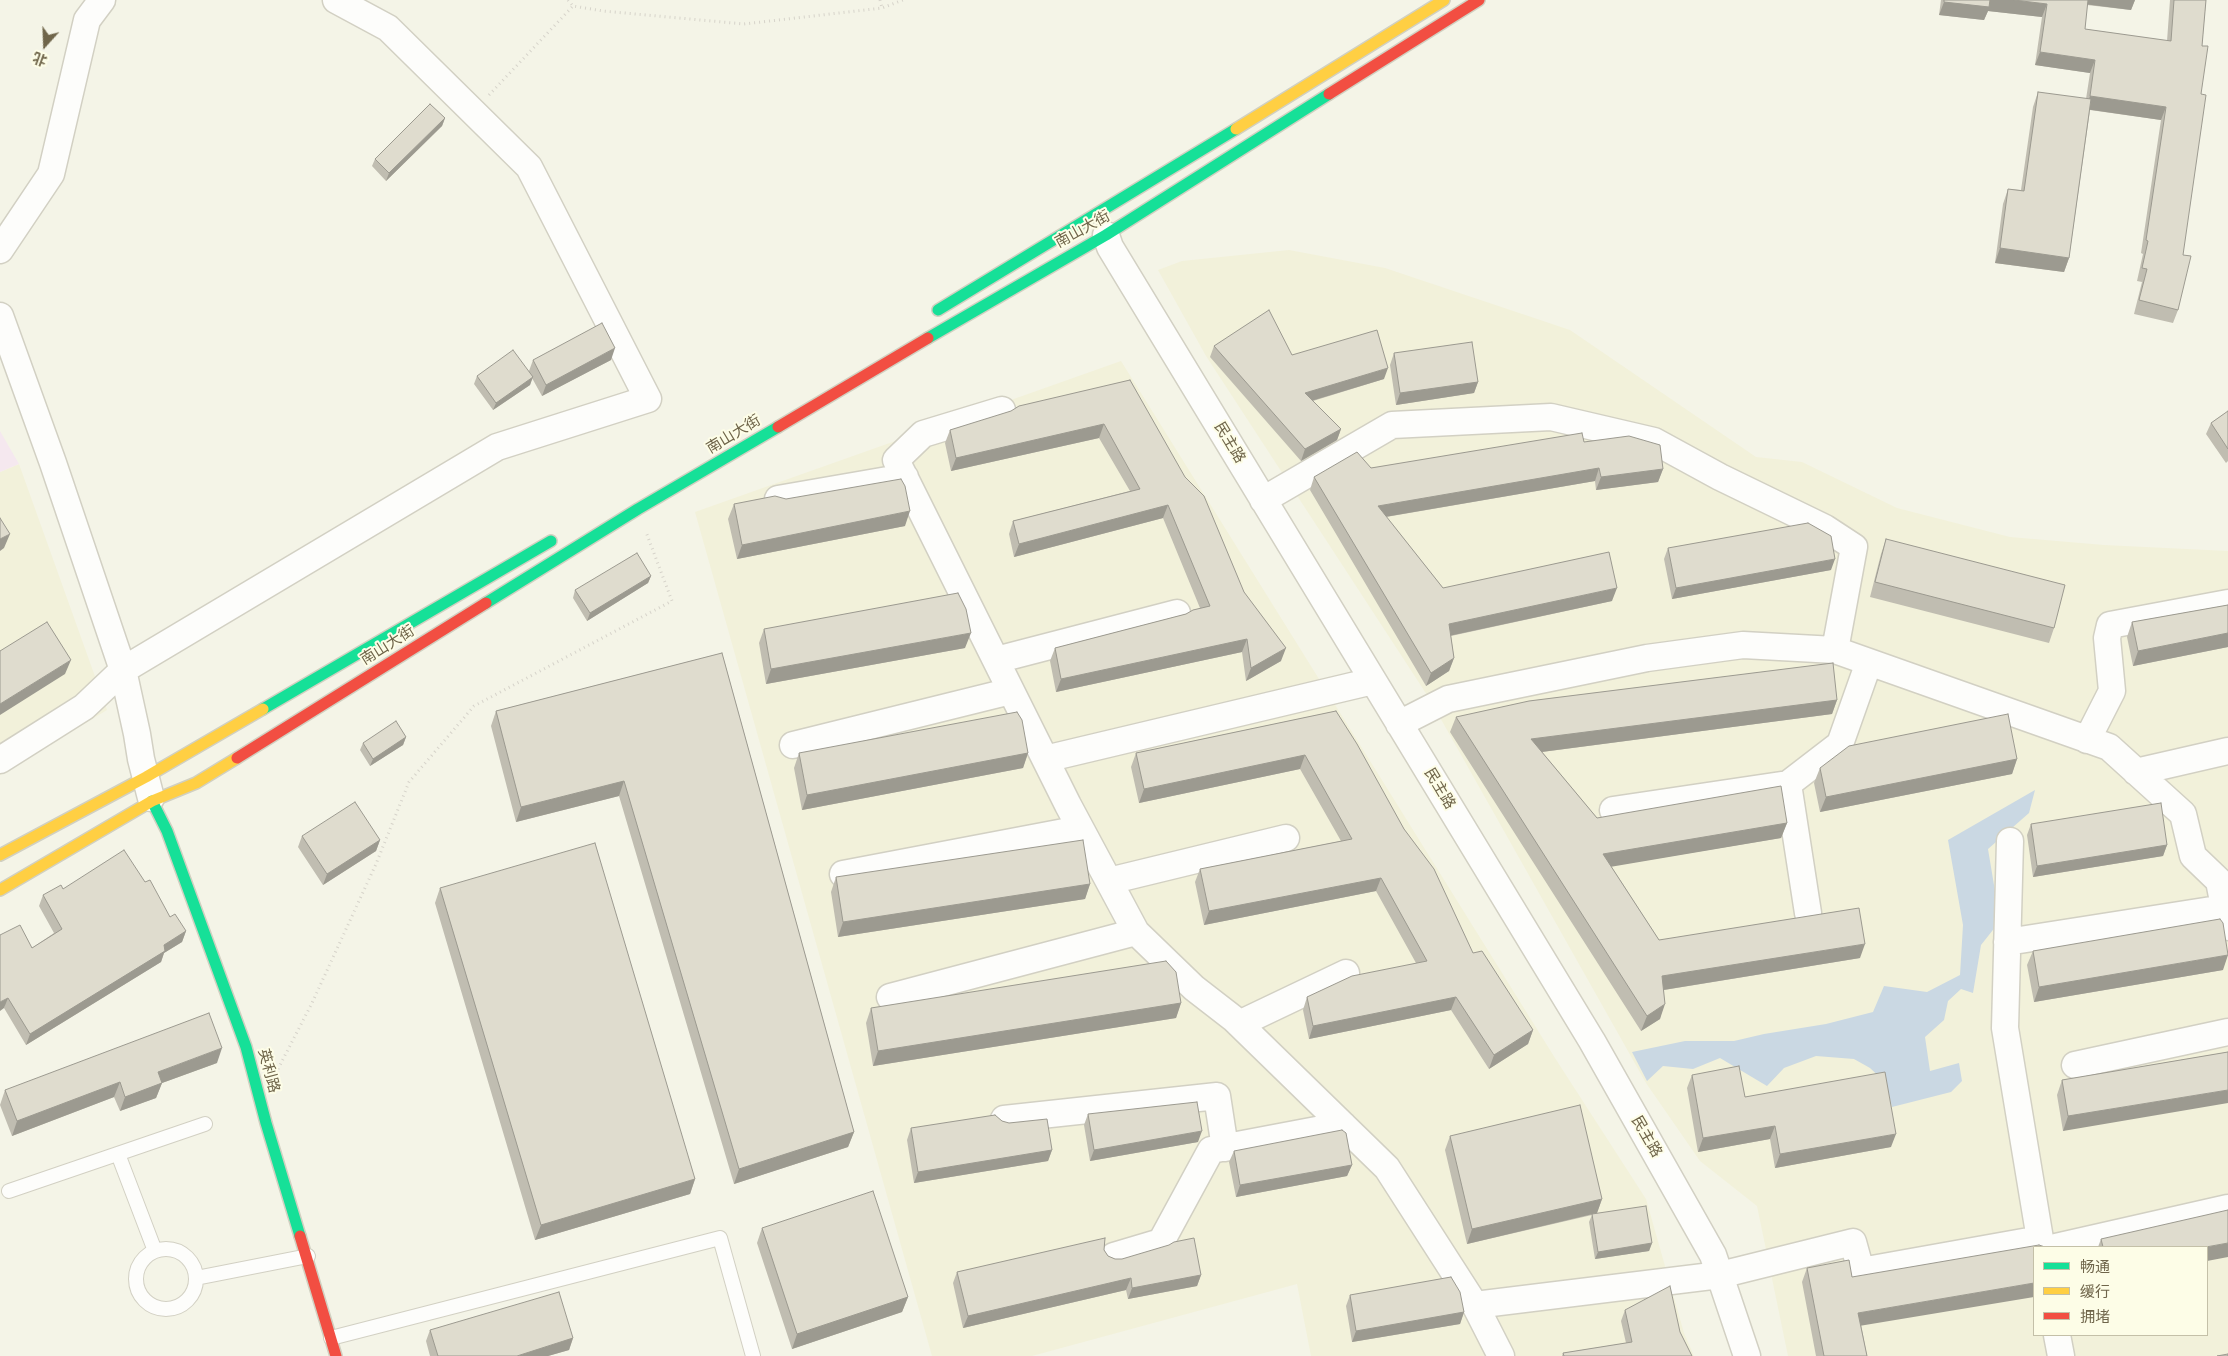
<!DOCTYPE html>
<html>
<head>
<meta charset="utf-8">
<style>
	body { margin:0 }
	#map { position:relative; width:2228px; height:1356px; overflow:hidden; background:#f4f4e7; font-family:"Roboto Condensed","Noto Sans SC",sans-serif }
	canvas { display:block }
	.legend { position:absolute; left:2033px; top:1246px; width:175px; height:90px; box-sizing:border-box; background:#fdfde7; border:1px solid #c4c0a8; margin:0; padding:6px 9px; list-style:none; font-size:15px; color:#6f654a }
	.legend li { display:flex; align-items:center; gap:10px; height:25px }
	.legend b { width:25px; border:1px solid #c4c0a8 }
	.north { position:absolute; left:20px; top:20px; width:50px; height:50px; -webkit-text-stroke:4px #fdfde7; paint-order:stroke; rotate:200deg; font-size:14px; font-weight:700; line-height:20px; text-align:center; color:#6f654a }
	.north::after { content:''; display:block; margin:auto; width:18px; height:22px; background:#6f654a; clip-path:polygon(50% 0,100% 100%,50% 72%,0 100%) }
</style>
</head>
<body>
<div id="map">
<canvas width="2228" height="1356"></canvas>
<ul class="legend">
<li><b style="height:6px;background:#16e098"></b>畅通</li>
<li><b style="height:6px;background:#ffcf43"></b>缓行</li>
<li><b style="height:6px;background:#f24e42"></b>拥堵</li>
</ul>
<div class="north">北</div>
</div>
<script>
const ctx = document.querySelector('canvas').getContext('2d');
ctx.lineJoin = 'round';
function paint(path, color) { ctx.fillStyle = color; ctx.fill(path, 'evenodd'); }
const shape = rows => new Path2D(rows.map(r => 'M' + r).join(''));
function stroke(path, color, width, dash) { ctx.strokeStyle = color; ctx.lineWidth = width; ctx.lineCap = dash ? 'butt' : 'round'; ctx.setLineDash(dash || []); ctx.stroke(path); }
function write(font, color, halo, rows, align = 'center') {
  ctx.font = font + ' "Roboto Condensed","Noto Sans SC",sans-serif'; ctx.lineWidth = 4; ctx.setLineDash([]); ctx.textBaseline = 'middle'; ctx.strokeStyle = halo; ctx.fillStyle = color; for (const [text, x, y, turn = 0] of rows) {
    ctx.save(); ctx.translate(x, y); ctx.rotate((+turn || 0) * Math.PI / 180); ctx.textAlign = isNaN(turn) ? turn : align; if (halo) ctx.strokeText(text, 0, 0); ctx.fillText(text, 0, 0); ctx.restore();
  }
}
const residential = shape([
	[1289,250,1385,268,1570,330,1756,457,1802,462,1897,508,2010,537,2104,545,2228,551,2228,1356,1788,1356,1757,1206,1700,1161,1646,1083,1429,698,1206,356,1158,270,1182,261],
	[2034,1247,2207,1247,2207,1335,2034,1335],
	[1121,361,1555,1058,1646,1199,1684,1333,1694,1356,1311,1356,1297,1284,1032,1356,932,1356,695,512],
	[19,464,107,710,0,775,0,472]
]);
const education = shape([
	[0,431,19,464,0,472]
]);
const water = shape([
	[2035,790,2029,813,1988,849,2000,921,1981,945,1973,993,1961,989,1948,1001,1944,1020,1925,1037,1930,1071,1959,1063,1962,1081,1951,1092,1892,1107,1886,1083,1870,1068,1854,1059,1816,1056,1784,1068,1767,1086,1720,1058,1693,1069,1663,1066,1647,1081,1632,1052,1685,1041,1734,1041,1764,1034,1826,1024,1873,1012,1884,986,1927,992,1960,975,1963,925,1948,840]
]);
const path = shape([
	[568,0,573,6,603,11,744,24,882,8,903,0],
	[880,0,882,8],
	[489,95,573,6],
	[278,1069,312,1003,376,864,409,782,474,706,672,601,646,532]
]);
const lane = shape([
	[118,1154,155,1251],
	[9,1191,205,1124],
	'136 1279a30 30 0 1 1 60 0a30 30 0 1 1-60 0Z',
	[196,1278,308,1256],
	[331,1338,720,1238,753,1356]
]);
const street = shape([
	[1106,235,1110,247,1592,1041,1713,1255,1747,1356],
	[0,250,51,174,87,20,102,0],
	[0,316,53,463,123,670,137,734,141,759,151,798],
	[1002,410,923,434,896,460,1068,805,1136,932,1194,988,1234,1019,1387,1168,1475,1305,1501,1356],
	[778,499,905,477],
	[1263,500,1392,425,1551,417,1654,441,1720,477,1825,528,1854,547,1835,650],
	[996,660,1177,613],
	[1399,724,1448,699,1647,658,1743,645,1835,650,2109,747,2183,814,2193,856,2219,881,2228,927],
	[2087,740,2112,691,2107,638,2110,625,2228,603],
	[793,745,1011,691],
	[1045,759,1373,681],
	[0,760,84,707,123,670,497,447,648,399,529,167,388,28,336,0],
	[2136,772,2228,751],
	[1613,810,1788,784],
	[2010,841,2005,1028,2040,1239],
	[843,874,1080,829],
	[1109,881,1286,838],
	[1808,913,1788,784,1840,744,1869,662],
	[2007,942,2224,908],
	[890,997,1136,932],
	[1239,1024,1346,973],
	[2075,1065,2228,1032],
	[1004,1119,1217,1096,1225,1148],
	[2056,1247,2228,1208],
	[1114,1256,1161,1242,1211,1150,1343,1125],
	[1475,1305,1720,1275,1853,1242,1861,1271,2040,1239,2042,1247],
	[2057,1335,2061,1356]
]);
const fast = shape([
	[938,310,1236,129],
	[928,338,1106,235,1329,94],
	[486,603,638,509,778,427],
	[263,709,551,541],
	[152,801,167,831,246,1047,266,1123,300,1236]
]);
const slow = shape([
	[1236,129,1444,0],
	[0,855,146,777,263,709],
	[0,890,152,801,196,783,237,758]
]);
const jam = shape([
	[1329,94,1479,0],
	[778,427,928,338],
	[237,758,486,603],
	[300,1236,336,1356]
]);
const wall = shape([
	[1941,0,2135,0,2131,10,2087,5,2085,29,2167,41,2170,0,2206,0,2202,46,2201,94,2183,255,2178,310,2173,323,2134,314,2142,282,2137,281,2143,254,2141,253,2161,120,2090,110,2069,258,2064,272,1995,263,2003,204,2008,189,2021,190,2033,107,2038,92,2086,99,2090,73,2035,65,2042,17,1988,11,1984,20,1939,15],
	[445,118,442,126,386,181,372,166,375,159],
	[1214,346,1292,355,1384,379,1313,401,1341,429,1337,440,1301,461,1210,357],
	[1394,353,1478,382,1474,393,1396,405,1390,365],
	[533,360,611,360,542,396,532,378,530,385,493,410,474,384,477,376,529,371],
	[1130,380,1281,661,1246,681,1242,652,1056,692,1050,661,1055,648,1186,614,1200,608,1163,518,1014,557,1009,534,1013,521,1130,491,1099,438,951,471,945,443,950,430],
	[2228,411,2228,461,2226,463,2206,434,2211,423],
	[1584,442,1663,469,1658,482,1596,490,1595,481,1386,517,1443,588,1612,601,1451,636,1454,658,1449,671,1426,686,1310,490,1314,477,1371,468],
	[786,499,905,526,737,559,728,519,734,504],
	[1886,539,2054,628,2049,643,1870,597,1881,554],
	[1668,548,1831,570,1672,599,1664,559],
	[651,576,648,583,587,621,573,598,575,590],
	[2228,605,2228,647,2133,666,2127,637,2132,622],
	[764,629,965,648,766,684,759,643],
	[722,653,854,1132,848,1147,734,1184,619,796,516,822,491,726,496,711],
	[1837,700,1832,714,1542,752,1597,818,1787,823,1781,838,1611,866,1659,940,1860,958,1664,990,1660,1019,1641,1031,1450,732,1456,717],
	[1336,711,1404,829,1473,953,1533,1030,1528,1044,1489,1069,1451,1010,1309,1039,1303,1010,1307,997,1416,963,1376,891,1204,925,1195,882,1200,869,1341,841,1300,769,1139,803,1131,767,1136,753],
	[406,737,403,745,370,766,360,750,363,743],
	[799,753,1028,753,1023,768,802,810,794,768],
	[2017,759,2012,774,1820,812,1814,783,1820,768],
	[2031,824,2167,845,2163,856,2033,877,2027,835],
	[302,836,380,840,376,851,323,885,298,847],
	[836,877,1090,884,1085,899,838,937,831,892],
	[145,882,170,917,186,931,182,942,164,953,161,962,26,1045,4,1008,20,925,32,948,54,933,39,906,43,895,63,889],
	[440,888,695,1179,690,1194,535,1240,435,903],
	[2033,951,2223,970,2034,1002,2027,965],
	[1181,1003,1176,1018,873,1066,866,1023,871,1008],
	[2228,1052,2063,1131,2057,1095,2062,1080],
	[217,1063,162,1083,156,1098,120,1111,114,1097,12,1136,0,1105,5,1090],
	[1692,1075,1745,1097,1891,1147,1775,1168,1770,1139,1698,1152,1687,1088],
	[1088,1114,1198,1142,1090,1161,1084,1125],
	[1002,1121,1052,1150,1048,1161,914,1183,907,1140,911,1128],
	[1450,1136,1602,1199,1597,1213,1652,1243,1649,1251,1595,1259,1589,1222,1592,1215,1467,1244,1445,1150],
	[1234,1151,1352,1165,1347,1176,1236,1197,1229,1162],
	[762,1228,908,1297,902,1312,792,1349,757,1243],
	[2101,1239,2207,1247,2098,1247],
	[1104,1250,1108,1256,1115,1259,1201,1275,1197,1286,1128,1299,1126,1290,963,1328,953,1283,957,1272],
	[1807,1268,1852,1277,1867,1356,1816,1356,1802,1282],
	[1350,1295,1464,1312,1460,1324,1352,1342,1346,1306],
	[1625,1310,1680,1332,1692,1356,1562,1356,1563,1353,1626,1343,1621,1321],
	[430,1330,573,1338,569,1350,548,1356,430,1356,426,1341]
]);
const shadedWall = shape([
	[1989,0,2014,0,2047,4,2042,17,1988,11,1984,20,1939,15,1944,2],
	[2086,0,2135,0,2131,10,2084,4],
	[2040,52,2095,60,2090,73,2035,65],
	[2090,96,2166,107,2161,120,2085,109],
	[445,118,442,126,386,181,389,173],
	[2000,248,2069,258,2064,272,1995,263],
	[615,348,611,360,542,396,546,385],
	[1388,368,1384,379,1301,404,1305,393],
	[533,377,530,385,493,410,496,403],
	[1478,382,1474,393,1396,405,1400,393],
	[1104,424,1099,438,951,471,956,458],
	[1341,429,1337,440,1301,461,1305,449],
	[1599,468,1595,481,1373,519,1378,506],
	[1663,469,1658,482,1596,490,1601,477],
	[1168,505,1163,518,1014,557,1019,544],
	[910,511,905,526,737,559,742,545],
	[10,534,4,548,0,551,0,539],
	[1835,559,1831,570,1672,599,1676,588],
	[651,576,648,583,587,621,590,613],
	[1617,588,1612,601,1444,637,1449,624],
	[971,633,965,648,766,684,771,669],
	[2228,633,2228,647,2133,666,2138,651],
	[1247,639,1242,652,1056,692,1061,679],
	[1286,648,1281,661,1246,681,1251,668],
	[1454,658,1449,671,1426,686,1431,673],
	[71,660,65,674,0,715,0,704],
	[1837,700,1832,714,1526,754,1531,739],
	[406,737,403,745,370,766,373,759],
	[1028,753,1023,768,802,810,807,795],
	[1305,755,1300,769,1139,803,1144,789],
	[2017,759,2012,774,1820,812,1826,797],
	[624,781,619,796,516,822,521,807],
	[1787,823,1781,838,1598,869,1603,854],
	[380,840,376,851,323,885,327,874],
	[2167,845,2163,856,2033,877,2037,866],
	[1381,878,1376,891,1204,925,1209,911],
	[1090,884,1085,899,838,937,843,922],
	[186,931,182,942,164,953,161,962,26,1045,30,1034,164,945],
	[1865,944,1860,958,1657,991,1662,976],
	[2228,955,2223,970,2034,1002,2039,987],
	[1456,997,1451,1010,1309,1039,1313,1026],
	[8,998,4,1008,0,1011,0,1002],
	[1181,1003,1176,1018,873,1066,878,1051],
	[1665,1004,1660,1019,1641,1031,1647,1016],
	[1533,1030,1528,1044,1489,1069,1494,1055],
	[222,1048,217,1063,162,1083,156,1098,120,1111,125,1097,158,1072],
	[120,1082,114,1097,12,1136,17,1121],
	[2228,1090,2228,1103,2063,1131,2068,1116],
	[1775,1126,1770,1139,1698,1152,1703,1138],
	[1202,1131,1198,1142,1090,1161,1094,1150],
	[854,1132,848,1147,734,1184,739,1169],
	[1896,1134,1891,1147,1775,1168,1780,1154],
	[1052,1150,1048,1161,914,1183,918,1172],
	[1352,1165,1347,1176,1236,1197,1240,1185],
	[695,1179,690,1194,535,1240,541,1225],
	[1602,1199,1597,1213,1467,1244,1472,1229],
	[1652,1243,1649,1251,1595,1259,1598,1252],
	[2228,1243,2228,1257,2207,1261,2207,1247],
	[1201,1275,1197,1286,1128,1299,1132,1288],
	[1131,1278,1126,1290,963,1328,968,1316],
	[2034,1283,2034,1297,1853,1327,1858,1313],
	[908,1297,902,1312,792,1349,797,1334],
	[1464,1312,1460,1324,1352,1342,1356,1331],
	[573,1338,569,1350,548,1356,517,1356]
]);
const building = shape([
	[1944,0,1990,0,1989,7,1944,2,1944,0],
	[2014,0,2088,0,2085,29,2171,41,2174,0,2206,0,2202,46,2208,46,2201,94,2206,95,2183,255,2191,256,2178,310,2139,300,2147,269,2142,268,2148,241,2146,240,2166,107,2090,96,2095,60,2040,52,2047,4,2014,0],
	[2038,92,2091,99,2069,258,2000,248,2008,189,2024,191,2038,92],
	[430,104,445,118,389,173,375,159,430,104],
	[1269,310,1292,355,1377,330,1388,368,1305,393,1341,429,1305,449,1214,346,1269,310],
	[602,323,615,348,546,385,533,360,602,323],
	[1472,342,1478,382,1400,393,1394,353,1472,342],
	[513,350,533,377,496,403,477,376,513,350],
	[1130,380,1185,477,1204,496,1244,592,1286,648,1251,668,1247,639,1061,679,1055,648,1186,614,1193,610,1210,606,1168,505,1019,544,1013,521,1140,489,1104,424,956,458,950,430,1011,411,1019,406,1130,380],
	[2228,411,2228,449,2211,423,2228,411],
	[1582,433,1584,442,1629,436,1660,445,1663,469,1601,477,1599,468,1378,506,1443,588,1609,552,1617,588,1449,624,1454,658,1431,673,1314,477,1357,452,1371,468,1582,433],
	[901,479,905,486,910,511,742,545,734,504,775,496,786,499,901,479],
	[0,518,10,534,0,539,0,518],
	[1808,523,1831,536,1835,559,1676,588,1668,548,1808,523],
	[1886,539,2065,585,2054,628,1875,582,1886,539],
	[637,553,651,576,590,613,575,590,637,553],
	[958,593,966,609,971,633,771,669,764,629,958,593],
	[2228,605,2228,633,2138,651,2132,622,2228,605],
	[47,622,71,660,0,704,0,651,47,622],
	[722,653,854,1132,739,1169,624,781,521,807,496,711,722,653],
	[1833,663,1837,700,1531,739,1597,818,1781,786,1787,823,1603,854,1659,940,1859,908,1865,944,1662,976,1665,1004,1647,1016,1456,717,1529,701,1833,663],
	[1336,711,1357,744,1404,829,1434,869,1473,953,1482,951,1533,1030,1494,1055,1456,997,1313,1026,1307,997,1352,976,1427,961,1381,878,1209,911,1200,869,1352,839,1305,755,1144,789,1136,753,1336,711],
	[1017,712,1022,720,1028,753,807,795,799,753,1017,712],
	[2008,714,2017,759,1826,797,1820,768,1849,746,2008,714],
	[396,721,406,737,373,759,363,743,396,721],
	[355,802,380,840,327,874,302,836,355,802],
	[2161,803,2167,845,2037,866,2031,824,2161,803],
	[1083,840,1090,884,843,922,836,877,1083,840],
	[595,843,695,1179,541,1225,440,888,595,843],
	[124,850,145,882,150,880,170,917,175,914,186,931,164,945,165,951,30,1034,8,998,0,1002,0,935,20,925,32,948,62,929,43,895,61,885,63,889,124,850],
	[2220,919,2223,923,2228,955,2039,987,2033,951,2220,919],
	[1166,961,1176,972,1181,1003,878,1051,871,1008,1166,961],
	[209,1013,222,1048,158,1072,162,1083,125,1097,120,1082,17,1121,5,1090,209,1013],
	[2228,1052,2228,1090,2068,1116,2062,1080,2228,1052],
	[1739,1066,1745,1097,1885,1072,1896,1134,1780,1154,1775,1126,1703,1138,1692,1075,1739,1066],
	[1197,1102,1202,1131,1094,1150,1088,1114,1197,1102],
	[1580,1105,1602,1199,1472,1229,1450,1136,1580,1105],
	[995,1115,1002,1121,1009,1123,1047,1119,1052,1150,918,1172,911,1128,995,1115],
	[1342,1130,1346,1133,1352,1165,1240,1185,1234,1151,1342,1130],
	[873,1191,908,1297,797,1334,762,1228,873,1191],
	[1646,1206,1652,1243,1598,1252,1592,1214,1646,1206],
	[2228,1210,2228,1243,2206,1247,2103,1247,2101,1239,2228,1210],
	[1105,1238,1104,1250,1108,1256,1115,1259,1122,1259,1169,1245,1174,1242,1194,1238,1201,1275,1132,1288,1131,1278,968,1316,957,1272,1105,1238],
	[2039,1245,2045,1247,2034,1247,2034,1283,1858,1313,1867,1356,1824,1356,1807,1268,1849,1260,1852,1277,2039,1245],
	[1451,1277,1460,1292,1464,1312,1356,1331,1350,1295,1451,1277],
	[1670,1286,1680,1332,1692,1356,1564,1356,1563,1353,1632,1342,1625,1310,1670,1286],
	[559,1292,573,1338,517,1356,438,1356,430,1330,559,1292],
	[2228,1354,2228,1356,2217,1356,2228,1354]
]);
const streetNames = [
	["南山大街",1083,230,-29],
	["南山大街",734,435,-31],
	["民主路",1229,443,59],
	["南山大街",388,646,-32],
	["民主路",1439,789,59],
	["英利路",268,1071,75],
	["民主路",1646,1137,60]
];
paint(residential, '#f2f1da');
paint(education, '#f5e8ef');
paint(water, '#cad8e3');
stroke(lane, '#d2d0c3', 16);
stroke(street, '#d2d0c3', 29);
stroke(fast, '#d1d0c1', 14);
stroke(slow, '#d1d0c1', 14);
stroke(jam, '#d1d0c1', 14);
stroke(path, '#d6d3ca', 3, [1, 4]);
stroke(lane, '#fdfdfb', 14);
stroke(street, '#fdfdfb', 26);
stroke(fast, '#16e098', 11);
stroke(slow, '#ffcf43', 11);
stroke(jam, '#f24e42', 11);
paint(wall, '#c0bdb1');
paint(shadedWall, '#9c9a90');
paint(building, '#dfdcce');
stroke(building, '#9c9a90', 1);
write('15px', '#6f654a', '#fdfde7', streetNames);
</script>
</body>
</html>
